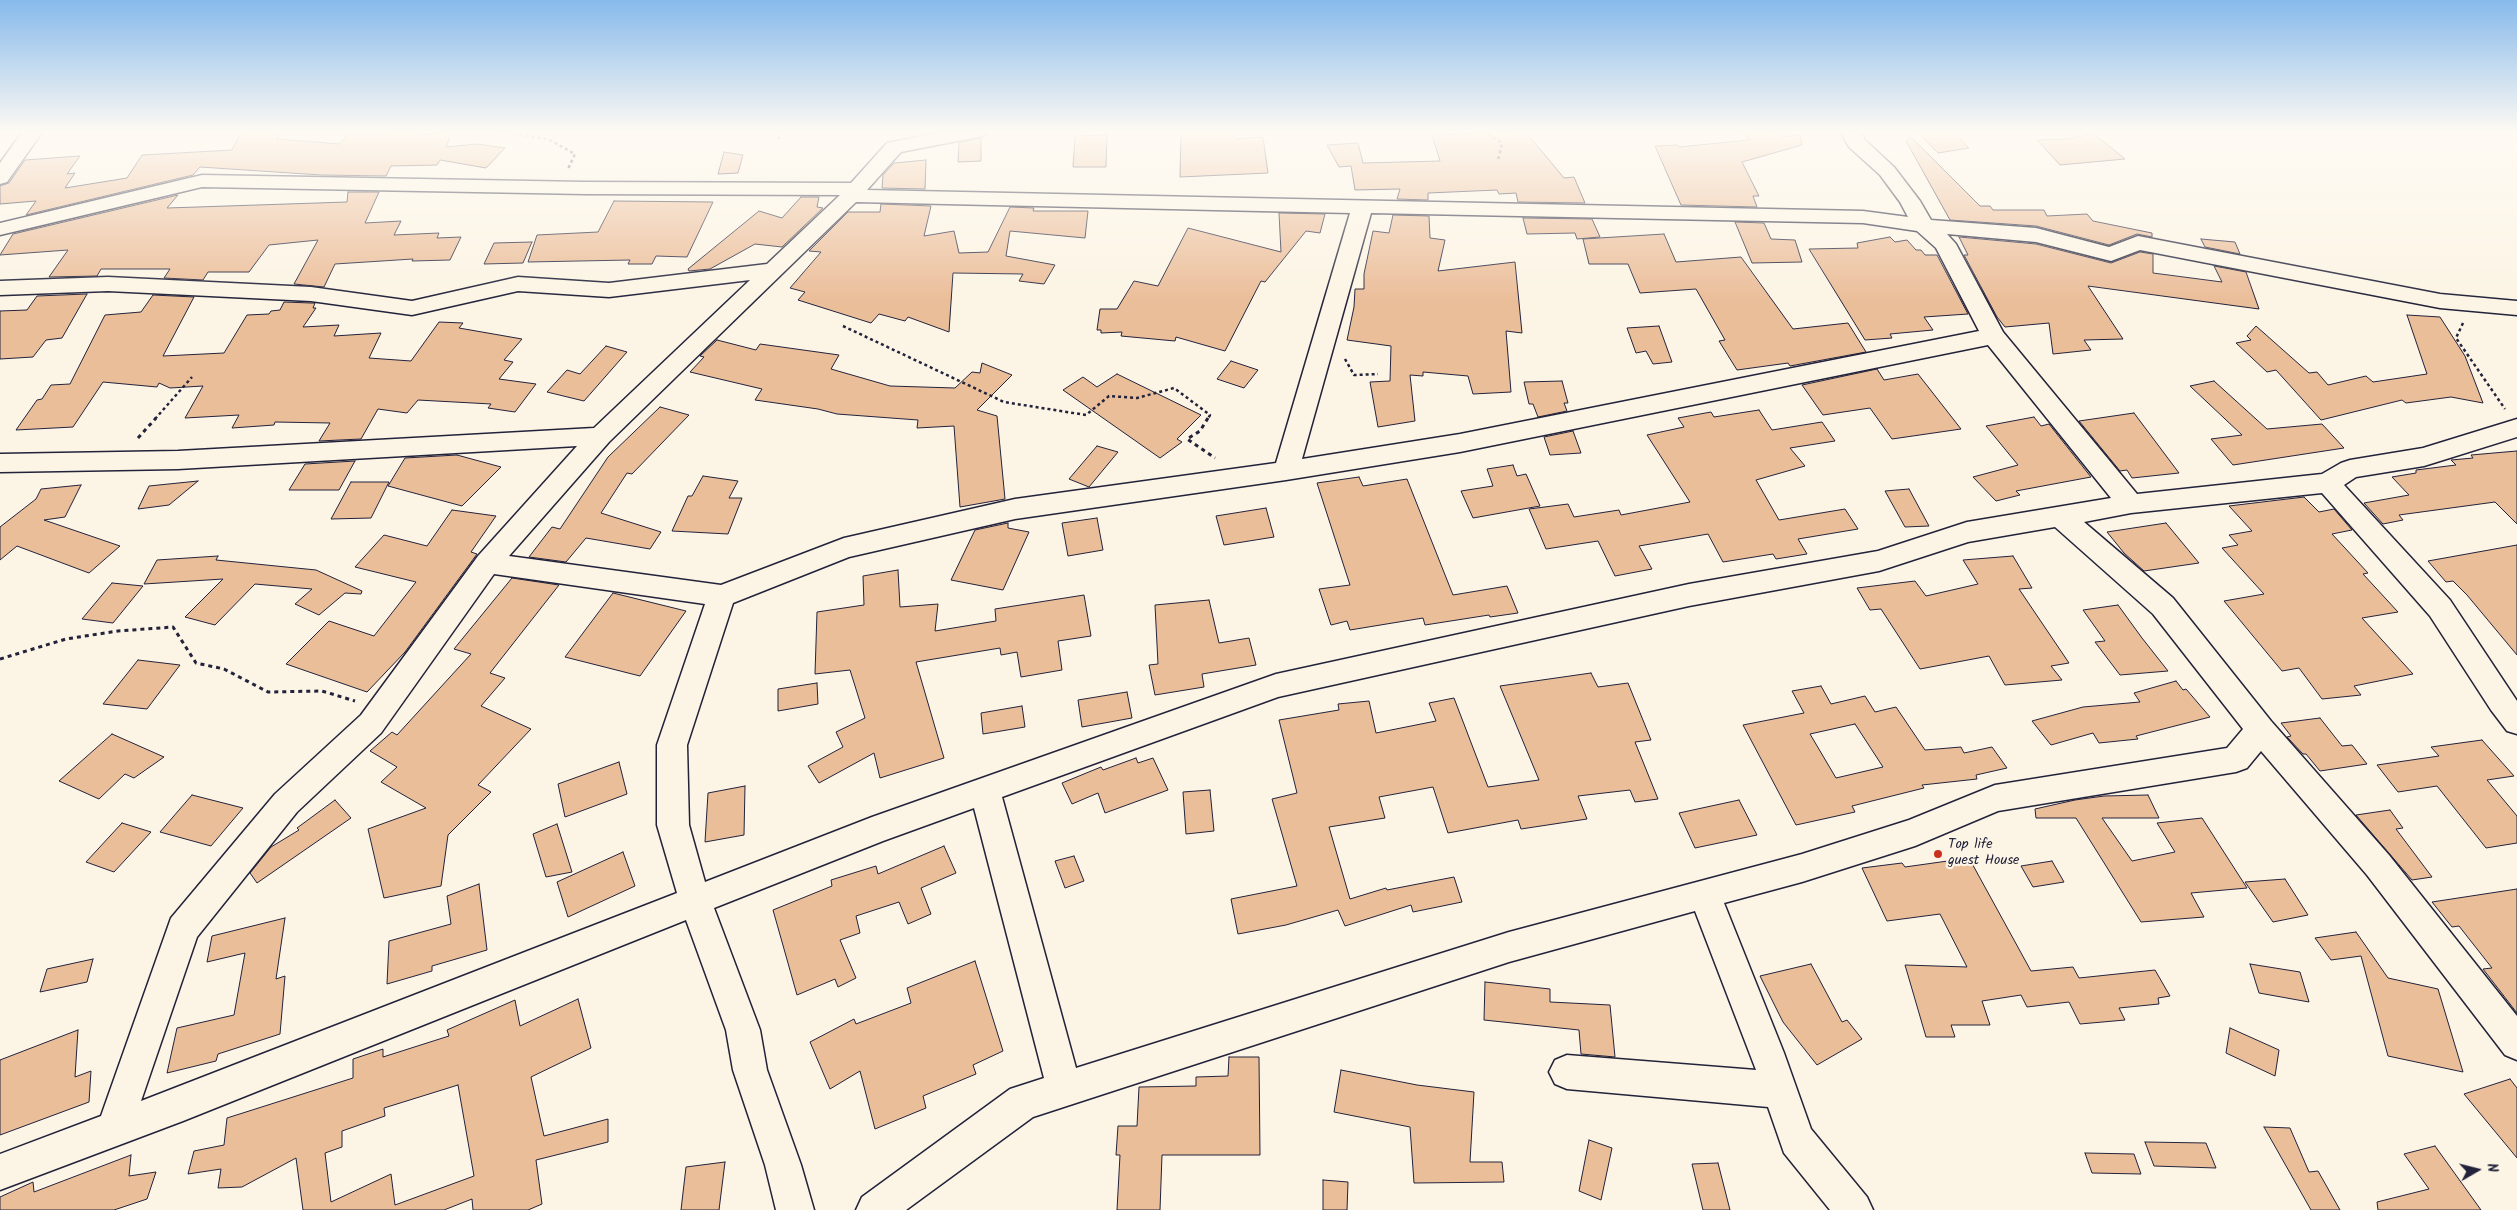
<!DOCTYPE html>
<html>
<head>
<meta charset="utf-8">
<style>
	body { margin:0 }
	#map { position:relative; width:2517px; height:1210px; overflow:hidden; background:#fcf5e5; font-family:Kalam,sans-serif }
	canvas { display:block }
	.north { position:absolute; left:2452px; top:1145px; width:50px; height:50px; -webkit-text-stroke:4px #fcf5e5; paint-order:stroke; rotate:82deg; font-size:14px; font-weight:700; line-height:20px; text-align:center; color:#22223b }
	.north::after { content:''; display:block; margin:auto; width:18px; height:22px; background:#22223b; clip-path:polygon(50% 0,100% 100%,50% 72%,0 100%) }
</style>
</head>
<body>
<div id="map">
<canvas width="2517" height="1210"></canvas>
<div class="north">N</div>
</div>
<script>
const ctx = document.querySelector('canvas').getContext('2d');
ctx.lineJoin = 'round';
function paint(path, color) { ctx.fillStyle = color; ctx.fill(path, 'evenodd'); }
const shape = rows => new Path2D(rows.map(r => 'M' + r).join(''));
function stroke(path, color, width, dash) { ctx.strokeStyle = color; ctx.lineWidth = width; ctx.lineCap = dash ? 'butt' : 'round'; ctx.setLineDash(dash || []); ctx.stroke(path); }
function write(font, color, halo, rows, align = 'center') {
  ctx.font = font + ' Kalam,sans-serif'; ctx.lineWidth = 4.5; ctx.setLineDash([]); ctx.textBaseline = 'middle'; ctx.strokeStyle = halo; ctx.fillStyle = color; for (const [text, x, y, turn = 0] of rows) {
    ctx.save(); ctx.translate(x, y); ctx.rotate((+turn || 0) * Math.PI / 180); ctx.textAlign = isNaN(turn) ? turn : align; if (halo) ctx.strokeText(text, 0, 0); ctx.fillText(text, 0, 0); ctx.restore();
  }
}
const building = shape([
	[242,131,281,131,277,139,340,144,348,134,387,134,389,131,418,131,416,135,452,132,446,147,477,144,505,148,486,168,440,160,437,165,391,166,386,176,321,175,200,167,193,175,26,215,36,201,0,204,0,186,9,183,25,160,80,156,67,174,75,173,65,188,127,178,142,155,232,150,242,131],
	[1181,131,1236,131,1237,139,1263,137,1268,173,1180,177,1181,131],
	[1525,131,1564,178,1574,177,1585,203,1518,202,1516,193,1499,194,1497,190,1428,193,1428,200,1397,199,1400,189,1355,190,1351,166,1339,167,1327,145,1358,143,1363,163,1440,161,1432,135,1525,131],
	[1742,131,1773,131,1780,137,1800,135,1802,145,1742,162,1759,196,1753,196,1757,207,1681,205,1655,146,1678,145,1679,147,1749,140,1742,131],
	[1916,131,1952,131,1969,148,1938,153,1916,131],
	[2094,134,2125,159,2060,165,2037,140,2066,139,2094,134],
	[1107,135,1106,167,1073,167,1075,136,1107,135],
	[1911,137,1980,206,1990,206,1993,210,2044,210,2047,216,2087,214,2093,221,2152,233,2152,237,2137,234,2109,245,2036,226,1950,220,1906,141,1911,137],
	[981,138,981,161,958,162,959,143,981,138],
	[724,152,743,155,738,173,718,174,724,152],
	[926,160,925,189,882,188,883,175,894,163,926,160],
	[348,192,379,192,365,223,401,221,394,235,439,233,437,238,461,237,450,260,412,261,413,259,335,264,324,287,294,284,318,240,269,245,249,272,208,272,203,280,164,278,170,269,101,269,97,276,49,277,68,250,0,255,13,234,178,195,167,208,347,202,348,192],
	[801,197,819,197,817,207,823,208,782,247,755,244,710,269,689,271,688,269,759,211,782,218,801,197],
	[614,201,713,202,687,257,656,256,652,264,628,264,630,260,528,262,537,235,598,232,614,201],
	[881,204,931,206,924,236,954,231,959,253,988,252,1010,207,1034,208,1033,211,1088,211,1085,238,1010,231,1006,256,1055,265,1044,284,1019,281,1023,274,953,273,949,332,908,317,905,321,879,314,871,323,798,300,805,292,790,288,821,252,809,251,848,212,880,212,881,204],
	[1279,213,1325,214,1320,233,1306,231,1265,282,1261,281,1225,351,1176,337,1175,341,1121,336,1122,332,1101,333,1101,330,1097,330,1100,309,1117,309,1134,281,1158,286,1188,228,1281,252,1279,213],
	[1393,215,1429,216,1430,238,1445,240,1438,271,1515,262,1522,333,1506,331,1511,392,1473,394,1468,376,1423,372,1423,376,1410,375,1415,421,1378,427,1370,382,1390,381,1391,346,1347,340,1354,307,1355,289,1364,289,1364,274,1373,231,1389,233,1393,215],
	[1523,218,1592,219,1600,237,1577,239,1575,233,1527,234,1523,218],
	[1735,222,1764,223,1771,239,1795,240,1802,262,1752,263,1735,222],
	[1664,234,1676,262,1741,257,1793,329,1848,323,1866,352,1790,366,1788,363,1737,370,1719,341,1725,340,1696,289,1640,293,1628,264,1589,264,1583,239,1664,234],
	[1890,237,1895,242,1907,240,1916,250,1921,250,1925,255,1937,255,1968,314,1924,317,1933,330,1890,334,1892,338,1865,340,1809,249,1858,248,1857,243,1890,237],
	[1959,237,2036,244,2111,263,2140,252,2153,254,2153,273,2222,282,2214,266,2246,272,2259,309,2088,286,2123,339,2084,340,2091,350,2053,354,2049,323,2005,327,1997,317,1964,255,1968,255,1959,237],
	[2201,239,2235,242,2240,254,2205,247,2201,239],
	[532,242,523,263,484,264,494,243,532,242],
	[87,294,62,338,46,340,33,357,0,359,0,311,27,310,37,296,87,294],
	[153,295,194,297,163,356,224,353,247,315,269,314,271,311,280,310,284,302,311,303,315,303,313,308,316,308,303,327,339,325,334,336,381,333,369,358,411,361,439,322,463,323,459,328,522,339,504,360,513,362,499,379,536,384,515,412,488,408,491,404,418,400,407,413,378,409,361,439,319,441,330,423,275,422,274,425,232,428,239,415,185,418,203,386,170,388,159,383,157,387,103,382,73,427,16,430,37,400,42,399,51,385,70,384,105,315,141,312,153,295],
	[2407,315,2440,317,2465,356,2483,403,2451,397,2406,403,2402,400,2321,420,2276,370,2267,372,2236,343,2251,340,2247,336,2256,326,2309,373,2317,372,2328,385,2366,376,2373,382,2427,374,2407,315],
	[1659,326,1672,362,1653,364,1646,351,1636,353,1627,328,1659,326],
	[717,340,756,350,760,344,839,355,831,369,890,386,955,388,972,372,980,373,982,363,1012,375,977,410,997,416,1005,499,960,507,954,426,917,428,918,420,837,414,818,409,755,400,762,389,690,372,704,357,700,356,717,340],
	[606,346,627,352,584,401,547,392,567,370,580,374,606,346],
	[1231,361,1258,370,1244,388,1217,379,1231,361],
	[1877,369,1884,380,1918,374,1961,429,1892,439,1870,408,1823,415,1802,385,1877,369],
	[1117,374,1201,415,1177,439,1182,442,1160,458,1063,390,1083,377,1097,387,1117,374],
	[1562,381,1568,403,1564,403,1567,411,1538,417,1533,404,1529,404,1524,382,1562,381],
	[2214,381,2267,429,2322,424,2344,448,2233,465,2211,439,2242,435,2190,386,2214,381],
	[660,407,689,415,632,474,627,473,601,513,661,532,650,549,586,538,566,562,529,557,552,527,560,529,608,457,660,407],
	[1759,410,1772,430,1822,422,1835,441,1790,448,1805,466,1756,480,1779,520,1845,509,1858,529,1798,539,1807,554,1776,559,1773,554,1723,562,1708,534,1639,546,1652,569,1615,576,1598,541,1546,549,1529,509,1568,504,1574,517,1619,510,1621,515,1690,502,1647,435,1684,427,1678,418,1711,412,1714,417,1759,410],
	[2134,413,2179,473,2132,478,2127,470,2120,471,2079,421,2134,413],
	[2034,417,2041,426,2049,424,2091,477,2016,491,2020,495,1996,501,1973,477,2018,465,1986,426,2034,417],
	[1573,431,1581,453,1550,455,1544,437,1573,431],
	[1097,446,1118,452,1089,487,1069,479,1097,446],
	[2517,451,2517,524,2495,502,2399,515,2403,520,2383,524,2364,503,2409,495,2392,477,2416,473,2416,470,2456,465,2451,460,2473,458,2471,455,2517,451],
	[457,455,501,467,462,506,388,486,405,458,457,455],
	[355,461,339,490,289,490,305,464,355,461],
	[1513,465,1517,476,1526,474,1540,506,1473,518,1461,491,1493,486,1487,469,1513,465],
	[703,476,738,481,729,498,742,498,728,534,672,531,688,496,692,496,703,476],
	[1359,477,1363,486,1407,479,1453,595,1507,586,1518,613,1490,617,1489,615,1425,625,1423,618,1350,630,1347,621,1331,625,1319,589,1350,585,1317,483,1359,477],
	[198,481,169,505,138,509,149,486,198,481],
	[351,482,389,482,371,518,331,519,351,482],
	[81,485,65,517,44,520,120,546,89,573,17,546,0,560,0,527,36,499,41,489,81,485],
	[1909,489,1929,526,1905,527,1885,491,1909,489],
	[2304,497,2319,512,2334,509,2352,530,2332,534,2368,573,2363,574,2398,612,2362,618,2413,674,2354,686,2361,695,2322,699,2299,668,2282,671,2224,601,2264,594,2222,548,2238,545,2229,535,2252,531,2229,506,2304,497],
	[1266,508,1274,537,1224,545,1216,516,1266,508],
	[452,510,496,516,471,552,477,554,405,652,367,692,286,664,329,621,374,636,416,582,355,567,384,535,427,546,452,510],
	[1097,518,1103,550,1068,556,1062,523,1097,518],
	[1008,523,1008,528,1029,532,1003,590,951,580,975,530,1008,523],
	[2166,523,2199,563,2144,571,2124,553,2107,532,2166,523],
	[2517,545,2517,655,2467,595,2453,581,2446,582,2428,561,2517,545],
	[218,556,216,560,316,570,362,591,361,594,345,593,319,615,295,604,312,589,255,584,215,625,185,617,223,579,144,584,157,560,218,556],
	[2013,556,2032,588,2019,589,2069,663,2051,666,2062,680,2005,685,1989,656,1920,669,1881,609,1870,610,1857,588,1915,581,1926,596,1978,584,1963,560,2013,556],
	[898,570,900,607,938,604,935,631,996,621,995,609,1084,595,1091,636,1058,641,1062,670,1021,677,1017,652,1001,655,1000,648,916,662,944,758,880,778,874,753,819,783,808,766,843,747,836,732,865,718,850,670,815,674,817,612,864,605,863,576,898,570],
	[512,578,559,585,490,673,505,678,481,706,531,729,478,785,491,792,448,835,441,886,384,898,368,829,426,808,381,782,397,767,370,751,392,732,397,735,471,654,454,649,512,578],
	[112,583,143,586,113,623,82,619,112,583],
	[613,593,686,611,640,676,565,657,613,593],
	[1209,600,1219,643,1249,638,1256,665,1202,674,1204,687,1155,695,1149,665,1158,664,1155,605,1209,600],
	[2118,605,2142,638,2168,671,2120,675,2095,642,2105,641,2083,610,2118,605],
	[138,660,180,665,147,709,103,704,138,660],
	[1591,673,1598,687,1628,683,1651,740,1635,742,1658,799,1635,802,1630,790,1578,796,1587,819,1521,829,1518,820,1448,833,1433,787,1379,797,1385,818,1329,827,1350,899,1386,888,1387,890,1454,877,1462,902,1413,912,1411,905,1345,926,1338,910,1286,925,1238,934,1231,899,1297,886,1272,799,1297,793,1279,720,1339,710,1338,704,1369,701,1376,733,1436,721,1429,703,1454,698,1488,787,1539,780,1500,686,1591,673],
	[2176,681,2183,690,2186,689,2210,717,2136,736,2138,739,2099,743,2093,733,2051,745,2032,721,2083,707,2140,702,2134,693,2176,681],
	[817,683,818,704,778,711,778,689,817,683],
	[1821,686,1831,704,1865,696,1875,712,1896,707,1925,750,1961,747,1964,753,1992,747,2007,768,1976,775,1977,779,1922,785,1924,788,1852,806,1855,812,1796,825,1743,725,1804,713,1792,691,1821,686],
	[1855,724,1883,767,1836,778,1810,734,1855,724],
	[1127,692,1132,718,1082,727,1078,700,1127,692],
	[1022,706,1025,727,983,734,981,713,1022,706],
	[2320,718,2342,746,2352,745,2367,764,2320,771,2306,754,2303,754,2287,737,2291,736,2281,723,2320,718],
	[112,734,164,757,134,778,125,774,99,799,59,781,112,734],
	[2482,740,2514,776,2487,780,2517,816,2517,843,2486,848,2437,786,2398,792,2377,765,2439,756,2431,747,2482,740],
	[1136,758,1138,763,1153,758,1168,790,1105,813,1098,793,1072,804,1062,783,1101,767,1103,770,1136,758],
	[619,762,627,794,565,817,558,784,619,762],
	[745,786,744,835,705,842,708,793,745,786],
	[1210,790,1214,831,1186,834,1183,792,1210,790],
	[192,795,243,808,211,846,160,832,192,795],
	[2148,795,2159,818,2102,818,2132,861,2175,852,2157,823,2202,818,2247,888,2191,893,2204,917,2141,922,2076,818,2036,818,2035,809,2075,800,2104,796,2148,795],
	[335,800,351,818,257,883,250,873,271,847,299,830,297,828,335,800],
	[1739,800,1757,835,1695,848,1679,813,1739,800],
	[2390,810,2403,828,2396,829,2432,877,2412,880,2356,815,2390,810],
	[122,823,151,832,114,872,86,862,122,823],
	[557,824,572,872,546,877,533,834,557,824],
	[944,846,956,873,921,888,931,914,908,924,899,902,856,916,860,933,840,940,856,978,838,987,835,979,797,995,773,910,832,886,831,880,876,866,878,874,944,846],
	[623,852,635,886,568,917,557,882,623,852],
	[1074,856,1084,881,1065,888,1055,861,1074,856],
	[1969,858,2031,971,2073,967,2079,978,2155,970,2170,996,2158,998,2159,1004,2119,1008,2125,1020,2080,1024,2069,1002,2027,1007,2021,995,1982,1001,1990,1025,1951,1025,1955,1037,1926,1037,1905,965,1967,967,1940,914,1887,921,1862,868,1902,863,1905,867,1969,858],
	[2052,861,2064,882,2033,887,2021,866,2052,861],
	[2285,879,2308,915,2273,922,2245,882,2285,879],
	[479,884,487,950,432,966,432,971,387,984,389,941,451,924,447,896,479,884],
	[2517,889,2517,1013,2483,969,2492,968,2459,926,2452,927,2432,902,2517,889],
	[285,918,276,979,285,976,280,1034,218,1054,216,1061,167,1073,177,1028,234,1015,245,953,207,962,212,936,285,918],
	[2356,932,2388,978,2438,989,2463,1072,2388,1056,2361,956,2331,960,2315,938,2356,932],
	[93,959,87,982,40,992,47,969,93,959],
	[975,961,1003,1051,973,1065,976,1074,923,1096,926,1108,875,1129,860,1071,830,1089,810,1042,854,1019,856,1024,911,1003,907,988,975,961],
	[1811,964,1842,1022,1847,1020,1862,1039,1817,1065,1783,1022,1760,976,1811,964],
	[2250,964,2300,972,2309,1002,2259,993,2250,964],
	[1485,982,1550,989,1550,1002,1610,1005,1615,1057,1581,1054,1579,1030,1484,1020,1485,982],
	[578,999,591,1048,531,1077,544,1136,608,1119,608,1142,536,1160,542,1204,528,1210,473,1210,472,1199,444,1210,303,1210,296,1158,242,1187,218,1188,221,1169,188,1174,194,1151,224,1145,227,1118,353,1078,353,1059,383,1049,383,1057,449,1036,447,1030,515,1000,520,1026,578,999],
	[458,1085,474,1176,395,1205,391,1174,331,1202,325,1153,342,1147,342,1131,385,1116,384,1108,458,1085],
	[2230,1028,2279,1050,2275,1076,2226,1053,2230,1028],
	[78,1030,75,1077,91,1071,89,1102,0,1135,0,1060,78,1030],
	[1229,1057,1259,1057,1260,1155,1162,1155,1160,1210,1117,1210,1120,1155,1116,1155,1118,1126,1137,1126,1139,1087,1196,1086,1196,1077,1228,1076,1229,1057],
	[1341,1070,1417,1085,1474,1092,1470,1162,1502,1162,1504,1182,1414,1183,1410,1127,1334,1112,1341,1070],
	[2510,1079,2517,1088,2517,1158,2464,1094,2510,1079],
	[2264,1127,2290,1128,2309,1172,2318,1171,2340,1210,2311,1210,2264,1127],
	[1589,1140,1612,1148,1601,1200,1579,1191,1589,1140],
	[2145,1142,2206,1143,2216,1168,2154,1166,2145,1142],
	[2435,1146,2481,1210,2378,1210,2377,1202,2429,1189,2404,1154,2435,1146],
	[2085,1153,2134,1154,2141,1174,2092,1173,2085,1153],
	[131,1155,129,1176,156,1172,147,1199,114,1210,0,1210,0,1197,33,1182,34,1192,131,1155],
	[725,1162,719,1210,681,1210,686,1167,725,1162],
	[1718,1163,1730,1210,1703,1210,1692,1164,1718,1163],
	[1323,1180,1348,1182,1347,1210,1323,1210,1323,1180]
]);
const pathFar1 = shape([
	[496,131,548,139,575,154,568,169],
	[1483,131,1502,143,1498,160],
	[778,139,784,131],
	[2463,323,2456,338,2505,409],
	[843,326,1004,402,1086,415,1109,396,1137,398,1174,388,1210,415,1208,419],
	[1345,359,1354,375,1378,374],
	[155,419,192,377]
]);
const path = shape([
	[1208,418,1200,431,1187,439,1215,458],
	[138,438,156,418],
	[0,659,66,639,118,631,173,627,196,663,224,669,268,692,322,691,355,701]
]);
const street = shape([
	[23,131,43,131,7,182,0,184,0,163,23,131],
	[948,131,988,131,985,135,978,137,901,152,867,190,1863,211,1908,217,1900,202,1880,175,1849,147,1840,131,1860,131,1865,140,1894,167,1920,201,1931,220,2036,228,2109,247,2138,236,2440,294,2517,301,2517,315,2440,308,2140,250,2111,261,2036,242,1947,234,1956,244,2003,332,2137,494,2322,474,2341,463,2350,460,2423,448,2517,419,2517,437,2424,466,2356,477,2344,485,2450,600,2517,701,2517,734,2507,731,2491,710,2430,616,2322,493,2131,513,2084,522,2173,598,2271,721,2389,855,2517,1016,2517,1060,2505,1055,2367,875,2261,751,2247,768,2236,772,1998,811,1915,846,1802,882,1724,903,1784,1053,1811,1129,1867,1197,1873,1210,1830,1210,1784,1153,1768,1107,1567,1089,1555,1084,1549,1072,1555,1060,1567,1055,1756,1070,1695,911,1509,962,1033,1117,906,1210,856,1210,862,1197,1010,1089,1044,1078,974,808,883,841,714,908,760,1030,767,1070,801,1165,814,1210,776,1210,765,1165,733,1070,726,1030,686,920,183,1121,0,1190,0,1154,101,1116,171,918,275,794,361,715,478,556,577,446,178,469,0,472,0,454,178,451,594,428,750,280,609,297,518,291,412,315,311,301,108,291,0,295,0,281,108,277,311,287,412,301,518,277,609,283,767,264,840,195,585,194,202,187,0,235,0,223,202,175,585,182,851,183,887,143,948,131],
	[856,202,1350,213,1276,463,1015,499,844,538,721,585,509,556,609,442,856,202],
	[1371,213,1863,223,1917,231,1936,248,1979,331,1460,434,1302,459,1371,213],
	[1988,345,2111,498,1967,522,1878,551,1689,584,1276,674,872,817,705,882,689,825,687,745,733,603,849,557,1015,519,1286,480,1460,452,1988,345],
	[2055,527,2153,614,2243,729,2227,748,1995,785,1909,820,1802,854,1509,932,1076,1068,1002,797,1278,697,1689,606,1879,571,1968,542,2055,527],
	[494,574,705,604,657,745,657,825,677,893,141,1101,197,937,297,812,381,733,494,574]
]);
const markers = [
	[1938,854,5,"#c8321e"]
];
const poiNames = [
	["Top life",1948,846],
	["guest House",1948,862]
];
paint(building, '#ebbe9a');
stroke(building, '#22223b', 1);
stroke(street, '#22223b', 3);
stroke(pathFar1, '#22223b', 2.5, [3, 3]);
stroke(path, '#22223b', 3, [4, 4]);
paint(street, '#fcf5e5');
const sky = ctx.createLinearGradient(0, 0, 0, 300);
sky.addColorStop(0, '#87baeb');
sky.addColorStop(0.44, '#fefaf3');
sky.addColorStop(1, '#fefaf300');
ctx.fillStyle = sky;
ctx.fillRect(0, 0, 2517, 300);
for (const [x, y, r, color] of markers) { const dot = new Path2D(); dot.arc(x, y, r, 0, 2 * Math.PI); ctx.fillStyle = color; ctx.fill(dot); stroke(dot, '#fcf5e5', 2); }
write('14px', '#22223b', '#fcf5e5', poiNames, 'left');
</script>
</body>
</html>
